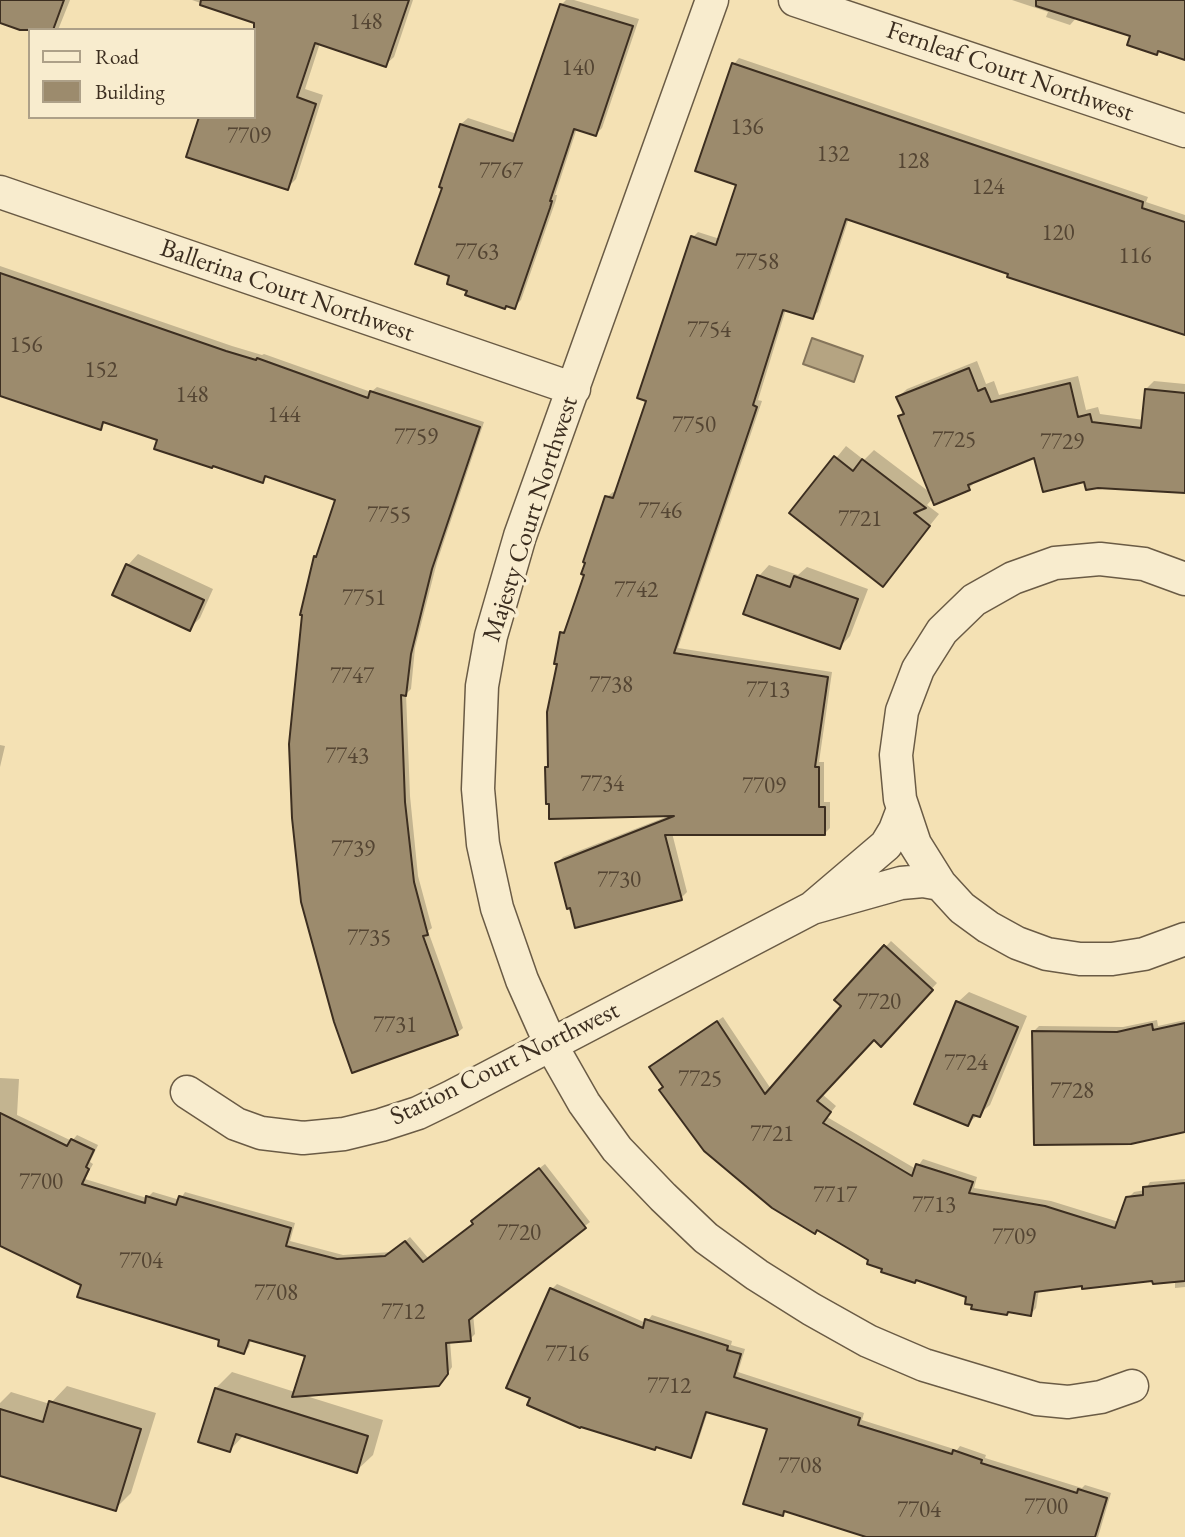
<!DOCTYPE html>
<html>
<head>
<meta charset="utf-8">
<style>
	body { margin:0 }
	#map { position:relative; width:1185px; height:1537px; overflow:hidden; background:#f4e1b4; font-family:"EB Garamond",serif }
	canvas { display:block }
	.legend { position:absolute; left:28px; top:28px; width:228px; height:91px; box-sizing:border-box; background:#f8ecce; border:2px solid #ada088; margin:0; padding:9px 12px; list-style:none; font-size:21px; color:#3c2e20 }
	.legend li { display:flex; align-items:center; gap:14px; height:35px }
	.legend b { width:35px; border:2px solid #ada088 }
</style>
</head>
<body>
<div id="map">
<canvas width="1185" height="1537"></canvas>
<ul class="legend">
<li><b style="height:9px;background:#f8ecce"></b>Road</li>
<li><b style="height:19px;background:#9c8b6d"></b>Building</li>
</ul>
</div>
<script>
const ctx = document.querySelector('canvas').getContext('2d');
ctx.lineJoin = 'round';
function paint(path, color) { ctx.fillStyle = color; ctx.fill(path, 'evenodd'); }
const shape = rows => new Path2D(rows.map(r => 'M' + r).join(''));
function stroke(path, color, width, dash) { ctx.strokeStyle = color; ctx.lineWidth = width; ctx.lineCap = dash ? 'butt' : 'round'; ctx.setLineDash(dash || []); ctx.stroke(path); }
function write(font, color, halo, rows, align = 'center') {
  ctx.font = font + ' "EB Garamond",serif'; ctx.lineWidth = 7; ctx.setLineDash([]); ctx.textBaseline = 'middle'; ctx.strokeStyle = halo; ctx.fillStyle = color; for (const [text, x, y, turn = 0] of rows) {
    ctx.save(); ctx.translate(x, y); ctx.rotate((+turn || 0) * Math.PI / 180); ctx.textAlign = isNaN(turn) ? turn : align; if (halo) ctx.strokeText(text, 0, 0); ctx.fillText(text, 0, 0); ctx.restore();
  }
}
const water = shape([
	[812,338,863,356,854,382,803,364,812,338]
]);
const shadow = shape([
	[0,0,70,0,58,30,30,31,0,21],
	[192,0,413,0,394,57,385,65,320,43,305,89,323,95,296,179,287,188,254,117,254,46,261,24],
	[566,0,574,0,639,19,602,128,596,134,577,128,555,195,557,195,556,200,521,300,514,307,469,290,452,275,444,187,461,124,468,118,517,134,561,5],
	[1012,0,1185,0,1185,59,1160,50,1156,53,1132,35,1077,17,1070,25,1046,17,1048,12],
	[739,58,1148,197,1146,202,1185,215,1185,334,849,218,818,312,812,317,786,309,758,400,762,401,678,648,832,672,819,762,824,762,824,802,830,802,830,828,825,833,672,833,687,892,681,898,557,863,563,857,671,815,547,768,550,765,562,633,567,627,586,574,607,497,613,492,617,493,648,399,693,237,698,232,720,239,738,184,734,64],
	[0,266,232,346,262,355,264,354,371,392,377,387,484,422,437,562,415,648,411,689,406,694,410,796,418,876,432,928,428,931,463,1028,457,1033,353,1071,315,557,319,553,337,499,268,475,262,481,159,439,105,423,100,428,0,394],
	[977,361,986,384,994,381,999,395,1078,376,1086,410,1098,407,1100,414,1144,420,1146,389,1154,381,1185,384,1185,491,1085,480,1036,456,978,479,969,488,935,503,933,498,927,505,939,514,883,584,792,513,846,446,864,460,874,450,932,494,900,417,905,412,898,397,907,389],
	[138,554,213,589,200,618,189,629,128,565],
	[769,565,798,575,807,567,868,589,850,636,840,647,759,576],
	[0,745,5,746,0,767],
	[891,941,937,983,881,1044,874,1038,822,1094,836,1106,827,1117,916,1169,923,1159,977,1177,974,1188,1051,1201,1119,1222,1128,1198,1134,1192,1145,1190,1150,1182,1185,1179,1185,1291,1185,1287,1175,1288,1175,1280,1154,1279,1039,1289,1036,1308,1031,1314,884,1267,819,1229,815,1232,665,1087,651,1067,723,1017,771,1089,844,1006,837,1000],
	[969,992,1027,1016,990,1105,967,1124,958,1002],
	[1157,1020,1158,1026,1185,1020,1185,1130,1034,1031,1039,1026,1123,1027],
	[0,1078,19,1079,17,1115,72,1141,77,1135,98,1145,90,1162,93,1164,85,1179,147,1198,153,1192,180,1200,185,1192,295,1223,290,1241,343,1255,392,1252,410,1237,429,1259,475,1223,478,1216,545,1164,590,1222,473,1314,475,1334,470,1339,450,1341,452,1367,444,1379,303,1395,383,1420,373,1455,356,1471,244,1435,230,1450,216,1388,232,1372,295,1392,307,1355,251,1339,249,1347,244,1352,221,1339,83,1285,0,1244],
	[557,1284,646,1323,652,1315,732,1341,731,1345,745,1349,738,1372,864,1413,862,1420,957,1450,960,1446,986,1455,985,1458,1082,1488,1085,1485,1111,1493,1098,1537,865,1537,865,1535,786,1510,782,1514,769,1428,708,1411,695,1451,690,1456,552,1289],
	[67,1386,156,1413,131,1493,115,1509,0,1474,0,1403,11,1392,50,1404]
]);
const building = shape([
	[0,0,64,0,53,30,20,30,0,23,0,0],
	[201,0,409,0,386,67,315,43,297,97,316,104,288,190,186,157,199,117,254,117,254,23,200,5,201,0],
	[1036,0,1185,0,1185,60,1158,51,1157,55,1127,45,1130,36,1036,6,1036,0],
	[560,4,633,26,596,136,574,129,550,201,552,201,550,208,515,309,506,306,505,309,465,295,467,291,447,284,449,276,415,264,442,188,439,187,460,124,513,141,560,4],
	[732,63,1143,202,1142,208,1185,222,1185,335,1007,277,1008,274,846,219,813,319,783,310,753,405,757,407,674,653,828,677,815,767,819,767,819,807,825,807,825,835,665,835,682,900,575,928,570,908,567,909,555,863,674,816,549,819,549,804,546,804,545,767,548,767,547,712,557,664,554,664,560,632,564,633,584,575,581,574,585,563,583,562,605,496,613,498,646,401,637,398,691,236,716,245,736,185,695,171,732,63],
	[0,273,226,351,256,360,257,358,368,398,370,391,480,427,432,569,411,654,406,696,401,695,405,802,414,882,428,935,423,936,458,1035,352,1073,334,1022,301,902,292,818,289,744,302,615,300,615,314,556,316,557,335,500,265,476,263,483,213,466,212,468,154,449,157,440,103,422,101,430,0,396,0,273],
	[969,368,978,391,985,388,991,402,1070,383,1078,417,1090,414,1092,422,1141,428,1145,389,1185,393,1185,493,1098,488,1086,490,1084,482,1043,492,1034,458,968,485,970,490,934,505,898,416,904,414,896,397,969,368],
	[834,456,853,471,862,459,926,508,914,513,930,526,883,587,789,513,834,456],
	[126,564,204,600,190,631,112,595,126,564],
	[757,575,790,587,794,576,858,599,840,649,743,614,757,575],
	[884,945,933,990,881,1047,874,1040,817,1101,831,1112,823,1123,912,1176,916,1164,973,1182,969,1193,1045,1206,1115,1228,1126,1197,1143,1195,1143,1187,1185,1183,1185,1281,1153,1284,1152,1281,1082,1289,1082,1286,1035,1292,1031,1316,1008,1312,1007,1315,971,1309,972,1305,965,1304,966,1297,916,1280,915,1283,881,1272,882,1269,867,1264,868,1260,817,1230,815,1234,772,1208,704,1151,659,1090,663,1087,649,1067,717,1021,765,1094,841,1006,834,1000,884,945],
	[956,1001,1018,1027,980,1117,973,1115,968,1126,914,1104,956,1001],
	[1185,1023,1185,1132,1131,1144,1034,1145,1032,1031,1117,1032,1152,1024,1153,1030,1185,1023],
	[0,1113,67,1146,71,1139,94,1150,86,1167,89,1169,82,1184,145,1203,146,1196,176,1205,179,1196,291,1228,286,1246,337,1259,385,1256,405,1241,423,1262,473,1224,471,1221,539,1168,586,1228,469,1320,471,1341,446,1343,448,1374,439,1386,292,1397,305,1356,249,1340,244,1354,218,1346,219,1340,77,1297,81,1285,0,1246,0,1113],
	[550,1288,643,1328,645,1319,728,1346,727,1350,741,1354,734,1377,860,1418,858,1425,952,1454,953,1450,982,1460,981,1463,1077,1493,1078,1489,1107,1498,1095,1537,866,1537,784,1511,783,1516,743,1504,767,1429,706,1412,691,1458,656,1447,655,1450,581,1427,580,1428,527,1405,530,1398,506,1388,550,1288],
	[215,1388,368,1436,357,1473,236,1434,230,1452,198,1442,215,1388],
	[49,1401,141,1429,116,1511,0,1476,0,1409,43,1422,49,1401]
]);
const street = shape([
	[712,0,520,536,491,636,482,686,478,789,483,844,497,908,522,980,551,1045,584,1103,617,1149,663,1197,706,1238,757,1275,811,1309,868,1341,924,1365,1037,1399,1068,1402,1101,1397,1132,1386],
	[795,0,1185,131],
	[0,192,574,389],
	[1185,579,1144,564,1100,559,1055,563,1013,578,974,600,942,631,918,669,902,711,896,755,900,799,915,844,940,884,962,908,988,927,1017,943,1047,954,1080,959,1112,959,1144,954,1185,939],
	[903,809,895,830,886,845,812,908,901,883,923,881,940,884],
	[187,1092,236,1124,261,1133,303,1138,344,1134,381,1125,418,1113,451,1097,812,908]
]);
const numberNames = [
	["148",366,23],
	["140",578,69],
	["136",747,128],
	["7709",249,137],
	["132",833,155],
	["128",913,162],
	["7767",501,172],
	["124",988,188],
	["120",1058,234],
	["7763",477,253],
	["116",1135,257],
	["7758",757,263],
	["7754",709,331],
	["156",26,346],
	["152",101,371],
	["148",192,396],
	["144",284,416],
	["7750",694,426],
	["7759",416,438],
	["7725",954,441],
	["7729",1062,443],
	["7746",660,512],
	["7755",389,516],
	["7721",860,520],
	["7742",636,591],
	["7751",364,599],
	["7747",352,677],
	["7738",611,686],
	["7713",768,691],
	["7743",347,757],
	["7734",602,785],
	["7709",764,787],
	["7739",353,850],
	["7730",619,881],
	["7735",369,939],
	["7720",879,1003],
	["7731",395,1026],
	["7724",966,1064],
	["7725",700,1080],
	["7728",1072,1092],
	["7721",772,1135],
	["7700",41,1183],
	["7717",835,1196],
	["7713",934,1206],
	["7720",519,1234],
	["7709",1014,1238],
	["7704",141,1262],
	["7708",276,1294],
	["7712",403,1313],
	["7716",567,1355],
	["7712",669,1387],
	["7708",800,1467],
	["7700",1046,1508],
	["7704",919,1511]
];
const streetNames = [
	["Fernleaf Court Northwest",1010,72,19],
	["Ballerina Court Northwest",287,291,19],
	["Majesty Court Northwest",531,519,-72],
	["Station Court Northwest",505,1064,-26]
];
paint(water, '#b5a482');
stroke(water, '#85755b', 2);
paint(shadow, '#0003');
paint(building, '#9c8b6d');
stroke(building, '#3c2e20', 2);
stroke(street, '#6a5b45', 35);
stroke(street, '#f8ecce', 32);
write('23px', '#544533', null, numberNames);
write('26px', '#3c2e20', '#f8ecce', streetNames);
</script>
</body>
</html>
